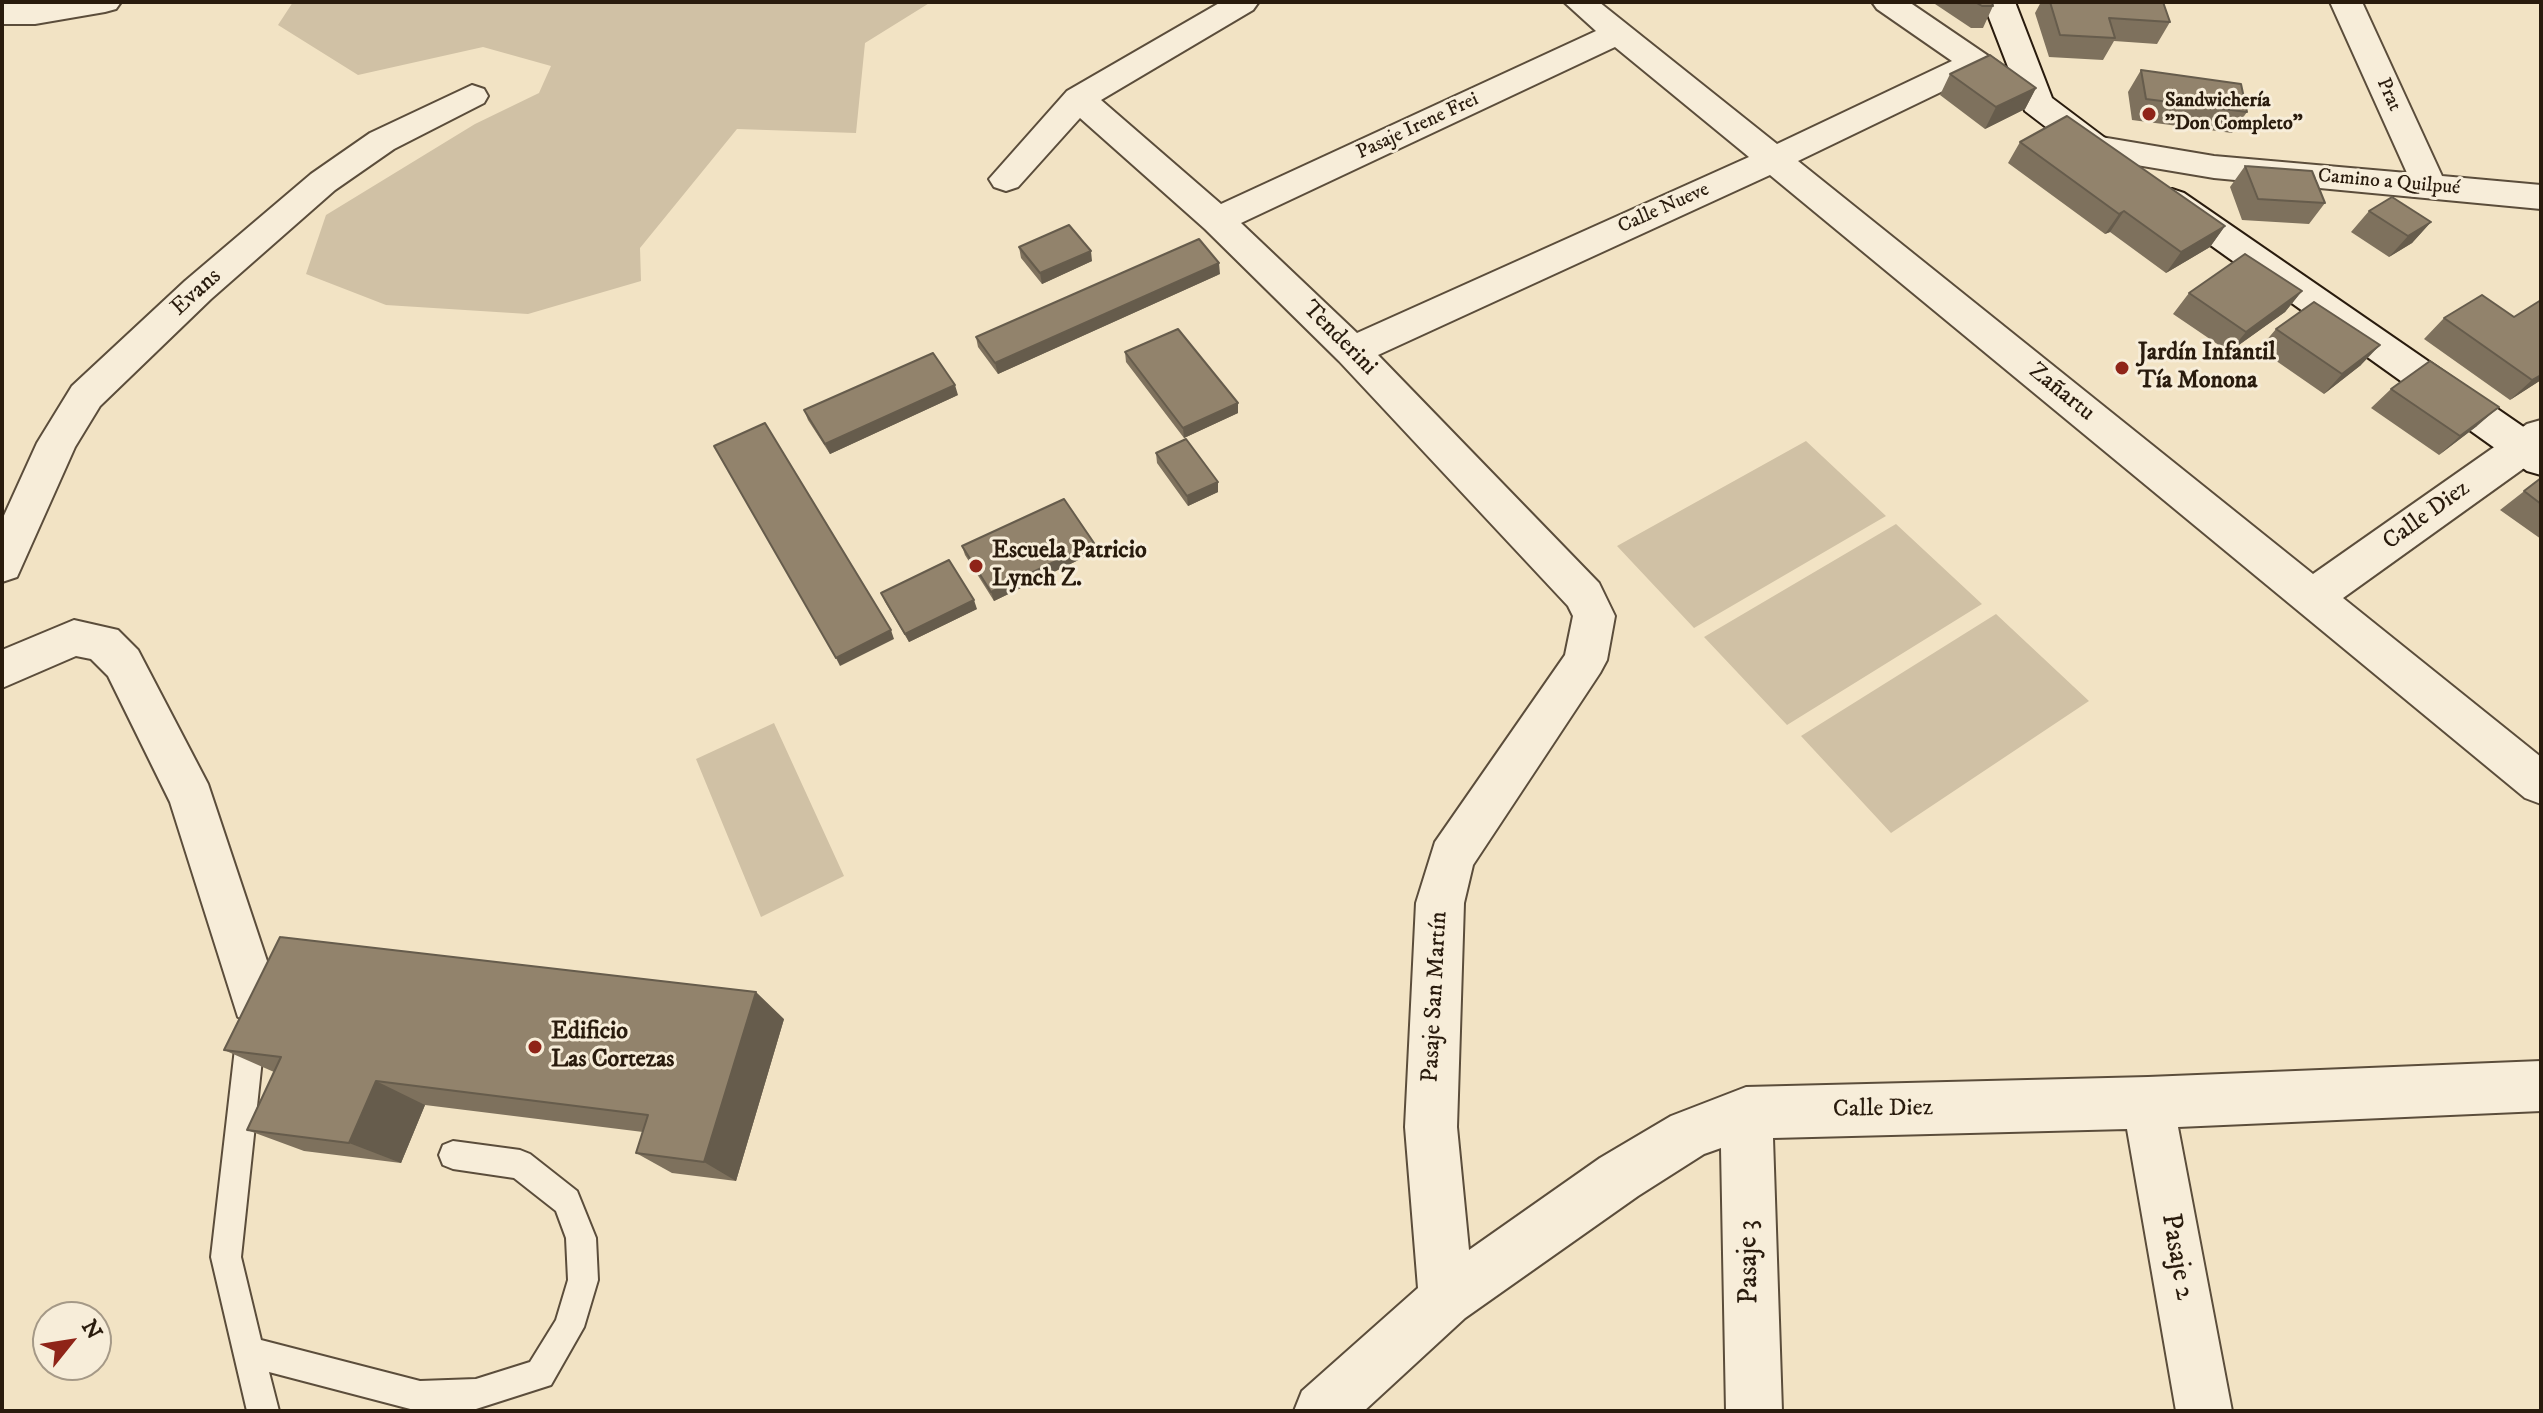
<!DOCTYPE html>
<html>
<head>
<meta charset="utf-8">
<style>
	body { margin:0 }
	#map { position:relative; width:2543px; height:1413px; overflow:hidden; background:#f2e3c4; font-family:"IM FELL DW Pica",serif }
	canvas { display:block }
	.frame { position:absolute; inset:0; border:4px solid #291b0d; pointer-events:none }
	.north { position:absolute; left:32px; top:1301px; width:80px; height:80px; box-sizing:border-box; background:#f7edd9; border:2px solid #a59987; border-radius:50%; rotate:60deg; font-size:22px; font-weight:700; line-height:32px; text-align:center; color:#291b0d }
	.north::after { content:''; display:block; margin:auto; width:28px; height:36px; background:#8f2418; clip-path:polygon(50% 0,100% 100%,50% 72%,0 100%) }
</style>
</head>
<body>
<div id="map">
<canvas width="2543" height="1413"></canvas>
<div class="frame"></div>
<div class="north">N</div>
</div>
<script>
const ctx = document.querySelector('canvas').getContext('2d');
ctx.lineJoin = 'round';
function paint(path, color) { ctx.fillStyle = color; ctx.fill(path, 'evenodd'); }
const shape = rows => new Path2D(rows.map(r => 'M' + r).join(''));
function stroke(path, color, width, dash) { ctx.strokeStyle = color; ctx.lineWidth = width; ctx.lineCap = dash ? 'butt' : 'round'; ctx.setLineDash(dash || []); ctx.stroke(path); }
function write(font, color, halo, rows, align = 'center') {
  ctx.font = font + ' "IM FELL DW Pica",serif'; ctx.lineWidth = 6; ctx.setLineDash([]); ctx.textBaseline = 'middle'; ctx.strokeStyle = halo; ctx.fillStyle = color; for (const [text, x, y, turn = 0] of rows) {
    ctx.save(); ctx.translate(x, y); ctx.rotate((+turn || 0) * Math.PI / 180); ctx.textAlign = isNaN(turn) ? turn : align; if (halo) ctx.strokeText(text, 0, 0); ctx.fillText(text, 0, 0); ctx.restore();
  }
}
const green = shape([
	[293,2,931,2,865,43,856,133,737,129,640,248,641,281,528,314,386,305,306,274,326,215,475,124,539,93,551,66,483,47,358,75,278,25],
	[1806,441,1886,516,1694,628,1617,546],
	[1896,524,1982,604,1787,725,1704,637],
	[1996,614,2089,701,1891,833,1801,736],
	[774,723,844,876,761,917,696,759]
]);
const lane = shape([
	[251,1018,261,1022,265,1031,241,1257,261,1340,420,1381,476,1379,530,1362,556,1320,568,1280,566,1238,556,1211,514,1178,453,1169,443,1165,439,1155,443,1145,453,1141,520,1150,530,1154,577,1191,596,1238,598,1280,584,1327,551,1385,476,1409,418,1411,269,1372,279,1411,247,1411,211,1257,237,1031,241,1022,251,1018]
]);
const street = shape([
	[49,2,121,2,116,9,105,12,35,24,2,24,2,4,49,2],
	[1221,2,1258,3,1253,10,1101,100,1221,204,1596,31,1564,2,1599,2,1777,144,1952,61,1877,9,1872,2,1909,2,2006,68,2011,75,2006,82,1995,85,1974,76,1798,161,2313,574,2527,424,2541,420,2541,456,2343,598,2541,757,2541,804,2525,798,1770,175,1378,355,1599,583,1615,616,1607,660,1600,673,1473,865,1464,903,1457,1127,1469,1250,1600,1158,1671,1116,1746,1087,2148,1077,2541,1061,2541,1111,2178,1127,2232,1411,2176,1411,2127,1129,1773,1138,1782,1411,1726,1411,1721,1148,1704,1154,1638,1196,1465,1318,1364,1411,1294,1411,1302,1391,1418,1288,1405,1127,1416,903,1435,842,1565,655,1573,616,1568,606,1339,361,1205,229,1080,118,1018,187,1006,191,994,187,989,179,1067,91,1221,2],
	[1615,47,1749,157,1357,333,1241,223,1615,47],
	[2330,2,2362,2,2442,176,2541,185,2541,209,2214,178,2095,158,2083,155,2078,147,2083,139,2095,136,2214,156,2407,173,2330,2],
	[472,85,484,89,488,96,484,103,394,149,335,190,211,299,100,406,75,447,17,577,2,582,2,520,37,443,72,386,185,281,311,174,370,133,472,85],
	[74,620,118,630,138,650,208,784,280,1000,272,1017,255,1024,238,1017,170,802,108,676,91,659,76,656,2,688,2,650,74,620]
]);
const secondary = shape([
	[1983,2,2015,2,2052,98,2117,147,2122,155,2117,163,2105,166,2093,163,2025,111,1983,2],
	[2172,189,2184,193,2541,439,2541,475,2527,471,2160,209,2155,201,2160,193,2172,189]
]);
const wall = shape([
	[1932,2,1992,2,1993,6,1983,28,1971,28],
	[2041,2,2163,2,2170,22,2157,44,2114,41,2103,60,2049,57,2035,13],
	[2141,70,2247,112,2232,133,2132,120,2128,92],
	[1950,74,2036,88,2025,109,1985,129,1940,95],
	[2020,142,2225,226,2210,247,2166,273,2110,232,2105,234,2008,163],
	[2245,166,2325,203,2309,224,2242,220,2230,187],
	[2369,211,2431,222,2412,243,2389,257,2351,232],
	[1019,247,1092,261,1042,284,1021,258],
	[1220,274,998,374,978,347,976,337],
	[2302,291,2285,312,2229,352,2173,314,2189,293],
	[2514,317,2541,380,2510,400,2424,339,2444,318],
	[2276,329,2361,365,2324,394,2259,349],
	[1125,352,1238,413,1184,438,1126,362],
	[2391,389,2477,426,2439,455,2371,408],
	[958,395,830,454,808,420,804,410],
	[1156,453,1218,482,1218,492,1188,506,1157,463],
	[2541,478,2541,539,2500,510],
	[962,546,1095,552,994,601,965,555],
	[881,593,977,609,909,642,885,602],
	[784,1019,736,1181,672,1173,636,1153,643,1132,425,1105,401,1163,304,1151,247,1130,274,1072,224,1050]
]);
const shadedWall = shape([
	[2036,88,2025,109,1985,129,1996,107],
	[2124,211,2110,232,2105,234,2119,214],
	[2431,222,2412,243,2389,257,2408,236],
	[2225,226,2210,247,2166,273,2181,252],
	[1091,251,1092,261,1042,284,1040,273],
	[1219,263,1220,274,998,374,995,363],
	[2302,291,2285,312,2229,352,2246,332],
	[2380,345,2361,365,2324,394,2342,374],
	[2541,375,2541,380,2510,400,2532,380],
	[955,385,958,395,830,454,825,444],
	[1238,403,1238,413,1184,438,1183,428],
	[2499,407,2477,426,2439,455,2460,436],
	[1218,482,1218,492,1188,506,1187,496],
	[1094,543,1095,552,994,601,991,592],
	[974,600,977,609,909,642,905,634],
	[891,630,894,639,840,666,836,658],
	[756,992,784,1019,736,1181,704,1162],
	[376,1081,425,1105,401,1163,349,1143]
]);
const building = shape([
	[1975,2,1992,2,1993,6,1982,6,1975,2],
	[2050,2,2163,2,2170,22,2109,18,2115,38,2060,35,2050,2],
	[1990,55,2036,88,1996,107,1950,74,1990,55],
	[2141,70,2241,84,2247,112,2146,99,2141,70],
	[2067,116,2225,226,2181,252,2124,211,2119,214,2020,142,2067,116],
	[2245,166,2312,171,2325,203,2258,199,2245,166],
	[2392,197,2431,222,2408,236,2369,211,2392,197],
	[1069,225,1091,251,1040,273,1019,247,1069,225],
	[1199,239,1219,263,995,363,976,337,1199,239],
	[2245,254,2302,291,2246,332,2189,293,2245,254],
	[2482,295,2514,317,2541,300,2541,375,2532,380,2444,318,2482,295],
	[2314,302,2380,345,2342,374,2276,329,2314,302],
	[1178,329,1238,403,1183,428,1125,352,1178,329],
	[933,353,955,385,825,444,804,410,933,353],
	[2430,361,2499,407,2460,436,2391,389,2430,361],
	[765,423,891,630,836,658,714,446,765,423],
	[1186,439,1218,482,1187,496,1156,453,1186,439],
	[2541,478,2541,504,2524,491,2541,478],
	[1064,499,1094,543,991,592,962,546,1064,499],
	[949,560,974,600,905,634,881,593,949,560],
	[280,937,756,992,704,1162,636,1153,648,1115,376,1081,349,1143,247,1130,281,1057,224,1050,280,937]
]);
const markers = [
	[2149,114,8,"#8f2418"],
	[2122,368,8,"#8f2418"],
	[976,566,8,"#8f2418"],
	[535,1047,8,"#8f2418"]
];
const farStreetnames = [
	["Prat",2388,95,66],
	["Pasaje Irene Frei",1418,127,-25],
	["Camino a Quilpué",2389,183,5],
	["Calle Nueve",1664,209,-24]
];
const farPoinames = [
	["Sandwichería",2165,102],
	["\"Don Completo\"",2165,125]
];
const streetNames = [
	["Evans",197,293,-42],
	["Tenderini",1339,339,45],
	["Zañartu",2061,393,39],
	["Calle Diez",2427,516,-36],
	["Pasaje San Martín",1436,997,-87],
	["Calle Diez",1883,1110,-1]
];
const poiNames = [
	["Jardín Infantil",2138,354],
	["Tía Monona",2138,382],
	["Escuela Patricio",992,552],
	["Lynch Z.",992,580],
	["Edificio",551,1033],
	["Las Cortezas",551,1061]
];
const nearStreetnames = [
	["Pasaje 2",2176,1257,80],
	["Pasaje 3",1750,1262,-91]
];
paint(green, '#d0c1a5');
stroke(lane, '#5b4d3b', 4);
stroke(street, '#5b4d3b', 4);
stroke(secondary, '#291b0d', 4);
paint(lane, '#f7edd9');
paint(street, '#f7edd9');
paint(secondary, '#f7edd9');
paint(wall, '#7e715d');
paint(shadedWall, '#665c4c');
paint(building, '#92836c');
stroke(building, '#665c4c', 2);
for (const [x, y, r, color] of markers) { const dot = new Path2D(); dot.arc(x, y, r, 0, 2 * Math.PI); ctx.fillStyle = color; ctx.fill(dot); stroke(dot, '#f7edd9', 3); }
write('20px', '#291b0d', '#f7edd9', farStreetnames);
write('bold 20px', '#291b0d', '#f7edd9', farPoinames, 'left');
write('24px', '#291b0d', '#f7edd9', streetNames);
write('bold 24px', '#291b0d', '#f7edd9', poiNames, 'left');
write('28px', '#291b0d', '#f7edd9', nearStreetnames);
</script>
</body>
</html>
